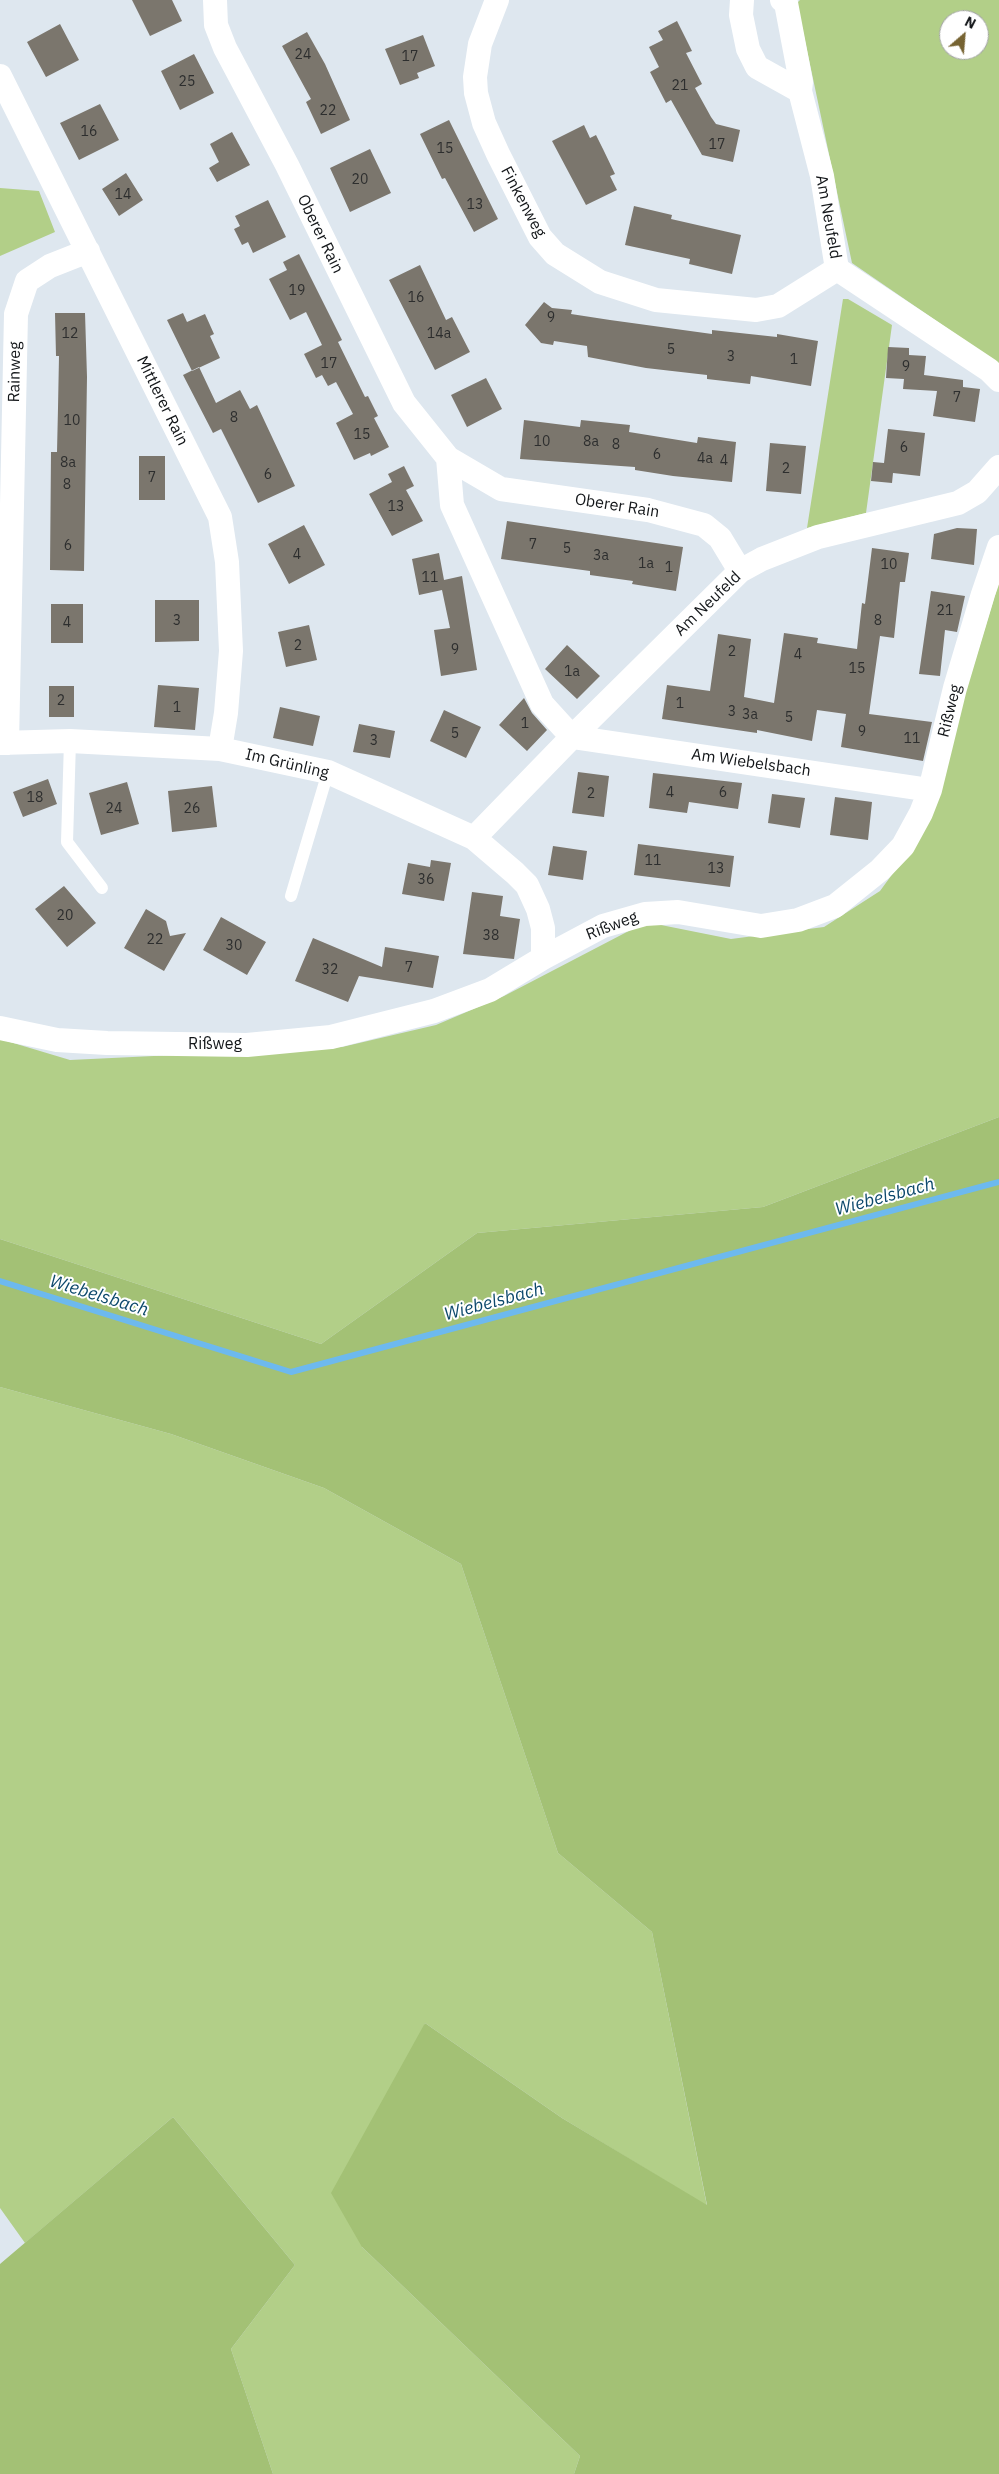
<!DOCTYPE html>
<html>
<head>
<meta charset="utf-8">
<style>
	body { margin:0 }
	#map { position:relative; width:999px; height:2474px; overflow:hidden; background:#dee7ef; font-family:"IBM Plex Sans",sans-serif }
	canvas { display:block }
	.north { position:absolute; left:939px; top:10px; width:50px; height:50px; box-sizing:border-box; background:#fff; border:1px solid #a1a2a3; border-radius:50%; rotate:27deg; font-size:14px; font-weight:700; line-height:20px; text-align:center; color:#131619 }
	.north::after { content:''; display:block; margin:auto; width:18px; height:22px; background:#766332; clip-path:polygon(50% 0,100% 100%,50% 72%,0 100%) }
</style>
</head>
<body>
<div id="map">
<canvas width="999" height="2474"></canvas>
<div class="north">N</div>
</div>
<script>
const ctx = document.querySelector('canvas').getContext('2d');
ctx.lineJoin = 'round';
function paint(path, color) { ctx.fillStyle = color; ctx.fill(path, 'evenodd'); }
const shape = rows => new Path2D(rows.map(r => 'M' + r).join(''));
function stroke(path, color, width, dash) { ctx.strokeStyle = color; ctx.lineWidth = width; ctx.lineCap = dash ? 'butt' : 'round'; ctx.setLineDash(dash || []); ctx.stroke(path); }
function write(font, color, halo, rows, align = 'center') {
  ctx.font = font + ' "IBM Plex Sans",sans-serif'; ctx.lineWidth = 4; ctx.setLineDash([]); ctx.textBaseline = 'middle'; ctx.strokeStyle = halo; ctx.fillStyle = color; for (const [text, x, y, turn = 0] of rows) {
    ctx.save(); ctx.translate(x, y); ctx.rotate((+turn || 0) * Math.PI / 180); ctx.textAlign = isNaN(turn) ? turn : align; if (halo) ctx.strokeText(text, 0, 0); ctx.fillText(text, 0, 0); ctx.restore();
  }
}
const green = shape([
	[800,0,999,0,999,369,992,359,852,263,797,3],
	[949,20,979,20,979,50,949,50],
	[0,188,39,191,55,232,0,256],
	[843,299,848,299,892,325,866,513,807,528],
	[999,582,999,1117,763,1207,477,1233,321,1344,0,1239,0,1039,70,1060,342,1047,436,1025,504,996,646,922,731,939,824,927,880,891,923,832],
	[0,1387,171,1434,324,1488,461,1564,558,1853,652,1932,707,2206,562,2118,425,2023,362,2247,580,2456,574,2474,273,2474,231,2349,295,2265,173,2117,25,2243,0,2208]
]);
const forest = shape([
	[999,1117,999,2474,574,2474,580,2456,362,2247,331,2193,425,2023,562,2118,707,2205,652,1932,558,1853,461,1564,324,1488,171,1434,0,1387,0,1239,321,1344,477,1233,763,1207],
	[173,2117,295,2265,231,2349,273,2474,0,2474,0,2264]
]);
const stream = shape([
	[0,1281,291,1372,999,1182]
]);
const building = shape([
	[132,0,172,0,182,21,150,36],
	[677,21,692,51,686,53,702,84,695,88,711,117,716,124,740,130,733,162,702,155,671,100,666,103,650,72,659,67,649,47,663,40,658,31],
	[60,24,79,60,46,77,27,42],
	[307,32,325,64,350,120,321,134,306,102,311,99,282,46],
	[423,35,435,66,417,73,419,78,400,85,385,49],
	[194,54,214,93,180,110,161,71],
	[100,104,119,140,79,160,60,123],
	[449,120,498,219,474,232,445,178,442,179,420,134],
	[584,125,590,138,596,135,603,149,615,174,610,176,617,190,586,205,552,141],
	[232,132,250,165,217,182,209,168,219,162,210,144],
	[370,149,391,193,350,212,330,168],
	[126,173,143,200,119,216,102,189],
	[268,200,286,237,253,253,248,242,242,245,234,229,240,226,235,216],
	[634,206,672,215,671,219,741,235,732,274,689,264,690,259,625,245],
	[299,254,342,340,338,342,365,397,368,396,378,416,374,418,389,447,371,456,370,453,354,460,336,423,353,414,336,382,328,386,322,375,316,378,304,354,322,345,306,312,290,320,269,279,287,270,283,262],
	[420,265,446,320,452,317,470,352,435,370,389,280],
	[544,302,552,308,572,310,571,314,610,320,712,334,712,330,777,337,777,334,818,341,811,386,751,376,750,384,707,379,707,375,646,368,588,357,587,346,554,341,553,345,541,343,525,325],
	[55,313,85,313,87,377,84,571,50,570,51,452,57,452,58,408,59,356,56,356],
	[183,313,187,322,205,314,214,334,210,336,220,358,192,371,167,320],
	[888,347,909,348,909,355,926,356,924,375,963,380,963,387,980,389,975,422,933,416,937,391,903,389,904,379,886,378],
	[199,367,216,403,240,390,250,409,257,405,295,486,258,503,221,429,213,433,183,375],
	[486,378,502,409,467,427,451,395],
	[524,420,580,427,581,420,630,425,629,432,697,443,698,437,736,442,732,482,673,476,635,470,635,467,520,459],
	[888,429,925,433,920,476,893,473,892,483,871,481,873,462,884,463],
	[770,443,806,446,801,494,766,491],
	[139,456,165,456,165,500,139,500],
	[404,466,414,486,406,490,423,521,392,536,369,494,392,482,388,474],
	[507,521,683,547,676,591,632,584,633,581,590,575,590,571,501,559],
	[304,525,325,565,289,584,268,544],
	[957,528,977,529,974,565,931,559,934,534],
	[872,548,909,553,905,582,900,582,894,638,880,636,869,714,932,722,923,761,841,747,846,714,817,710,812,741,757,730,757,733,662,719,667,685,710,691,718,634,751,639,744,697,774,703,784,633,818,638,817,643,857,649,862,603,865,604],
	[439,553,444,580,462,576,477,670,441,676,434,630,450,628,442,590,419,595,412,559],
	[931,591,965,596,957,632,945,630,940,676,919,674],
	[155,600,199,600,199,641,155,642],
	[51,604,83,604,83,643,51,643],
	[309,625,317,660,286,667,278,632],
	[567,645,600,676,577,699,545,669],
	[158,685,199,688,195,730,154,727],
	[49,686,74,686,74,717,49,717],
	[524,698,532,713,547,730,527,751,499,725],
	[280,707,320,716,313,746,273,738],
	[444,710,481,727,466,758,430,741],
	[359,724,395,731,390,758,353,752],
	[578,772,609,776,604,817,572,813],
	[653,773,742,783,738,809,689,802,687,813,649,808],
	[48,779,57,804,23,817,13,792],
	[127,782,139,824,101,835,89,793],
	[212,786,217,827,172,832,168,791],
	[772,794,805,798,800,828,768,823],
	[835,797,872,802,868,840,830,835],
	[638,844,734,856,730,887,634,875],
	[553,846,587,851,583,880,548,875],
	[431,860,451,863,444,901,402,894,408,863,430,867],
	[64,886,96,923,67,947,35,909],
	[472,892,503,896,500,916,520,919,514,959,463,954],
	[146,909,166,921,170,936,186,933,164,971,124,948],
	[221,917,266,942,247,975,203,950],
	[313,938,382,967,385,947,439,956,433,988,359,976,348,1002,295,981]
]);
const service = shape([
	[70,741,67,842,102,888],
	[291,896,328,772]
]);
const minor = shape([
	[215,0,216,25,225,48,287,165,404,403,448,458,501,489,648,510,704,525,720,538,740,571],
	[497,0,480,44,475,77,476,93,484,123,498,154,540,237,555,254,600,282,656,300,756,310,778,306,837,269],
	[742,0,741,15,748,49,757,67,800,91],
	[782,0,786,3,801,82,800,91,822,176,837,269,989,370,999,380],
	[0,76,220,517,227,562,231,651,226,713,220,749],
	[448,458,452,505,542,704,572,737,930,790],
	[0,743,70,741,220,749,328,772,474,838,515,873,527,885,538,909,543,928,543,958],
	[7,743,16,314,27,281,50,266,88,251],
	[474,838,572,737,740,571,762,559,818,537,958,503,977,492,999,467],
	[0,1028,57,1040,107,1043,247,1045,331,1037,434,1011,490,990,543,958,603,926,645,914,678,912,761,926,798,920,835,906,880,870,903,846,921,813,930,790,955,688,983,594,999,547]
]);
const numberNames = [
	["24",303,55],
	["17",410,57],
	["25",187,82],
	["21",680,86],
	["22",328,111],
	["16",89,132],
	["17",717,145],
	["15",445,149],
	["20",360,180],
	["14",123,195],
	["13",475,205],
	["19",297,291],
	["16",416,298],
	["9",551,318],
	["12",70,334],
	["14a",439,334],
	["5",671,350],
	["3",731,357],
	["1",794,360],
	["17",329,364],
	["9",906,367],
	["7",957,398],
	["8",234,418],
	["10",72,421],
	["15",362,435],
	["10",542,442],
	["8a",591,442],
	["8",616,445],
	["6",904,448],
	["6",657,455],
	["4a",705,459],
	["4",724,461],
	["8a",68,463],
	["2",786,469],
	["6",268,475],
	["7",152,478],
	["8",67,485],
	["13",396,507],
	["7",533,545],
	["6",68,546],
	["5",567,549],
	["4",297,555],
	["3a",601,556],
	["1a",646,564],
	["10",889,565],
	["1",669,568],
	["11",430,578],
	["21",945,611],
	["3",177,621],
	["8",878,621],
	["4",67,623],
	["2",298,646],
	["9",455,650],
	["2",732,652],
	["4",798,655],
	["15",857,669],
	["1a",572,672],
	["2",61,701],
	["1",680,704],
	["1",177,708],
	["3",732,712],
	["3a",750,715],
	["5",789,718],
	["1",525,724],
	["9",862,732],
	["5",455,734],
	["11",912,739],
	["3",374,741],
	["4",670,793],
	["6",723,793],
	["2",591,794],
	["18",35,798],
	["24",114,809],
	["26",192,809],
	["11",653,861],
	["13",716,869],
	["36",426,880],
	["20",65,916],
	["38",491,936],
	["22",155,940],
	["30",234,946],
	["7",409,968],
	["32",330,970]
];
const streetNames = [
	["Finkenweg",523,202,62],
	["Am Neufeld",828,217,80],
	["Oberer Rain",320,234,64],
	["Rainweg",15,372,-89],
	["Mittlerer Rain",162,401,64],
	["Oberer Rain",617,506,9],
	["Am Neufeld",708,604,-44],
	["Rißweg",950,711,-76],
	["Am Wiebelsbach",751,763,8],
	["Im Grünling",287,764,13],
	["Rißweg",612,926,-21],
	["Rißweg",215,1044]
];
const waterNames = [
	["Wiebelsbach",885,1197,-15],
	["Wiebelsbach",99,1296,17],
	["Wiebelsbach",494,1302,-15]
];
paint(green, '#b2cf88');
paint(forest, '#a3c175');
stroke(stream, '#6db9ee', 6);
paint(building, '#7b766d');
stroke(service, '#fff', 12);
stroke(minor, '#fff', 24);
write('14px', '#2d2e2e', null, numberNames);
write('16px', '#131619', '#fff', streetNames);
write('italic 18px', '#0d496c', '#fff', waterNames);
</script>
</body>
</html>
